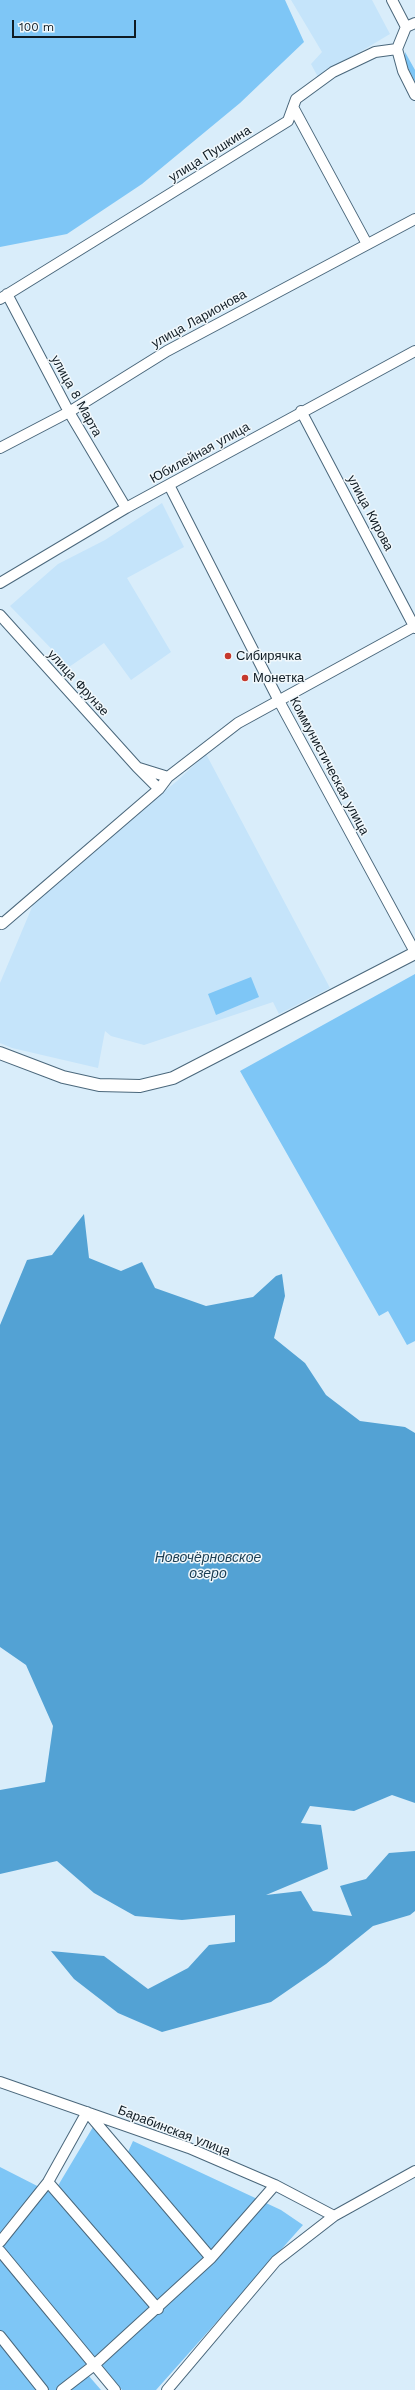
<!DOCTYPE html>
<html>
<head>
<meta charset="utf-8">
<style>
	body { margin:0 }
	#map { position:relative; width:415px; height:2390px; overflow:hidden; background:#d9edfa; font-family:"Work Sans",sans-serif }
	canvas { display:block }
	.scale { position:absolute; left:12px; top:20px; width:124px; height:18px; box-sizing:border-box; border:2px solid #0f1b23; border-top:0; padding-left:5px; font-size:12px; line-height:14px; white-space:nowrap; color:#0f1b23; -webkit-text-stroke:3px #f1f8fc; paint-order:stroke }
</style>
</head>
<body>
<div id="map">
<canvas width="415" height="2390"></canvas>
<div class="scale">100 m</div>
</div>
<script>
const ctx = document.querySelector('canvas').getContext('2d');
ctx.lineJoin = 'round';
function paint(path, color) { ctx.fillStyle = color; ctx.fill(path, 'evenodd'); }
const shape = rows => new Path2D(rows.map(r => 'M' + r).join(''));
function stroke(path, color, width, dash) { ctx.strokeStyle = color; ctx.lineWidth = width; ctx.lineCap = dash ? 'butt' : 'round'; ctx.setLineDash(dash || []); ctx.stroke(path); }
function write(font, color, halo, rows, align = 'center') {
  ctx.font = font + ' "Work Sans",sans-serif'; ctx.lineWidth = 3; ctx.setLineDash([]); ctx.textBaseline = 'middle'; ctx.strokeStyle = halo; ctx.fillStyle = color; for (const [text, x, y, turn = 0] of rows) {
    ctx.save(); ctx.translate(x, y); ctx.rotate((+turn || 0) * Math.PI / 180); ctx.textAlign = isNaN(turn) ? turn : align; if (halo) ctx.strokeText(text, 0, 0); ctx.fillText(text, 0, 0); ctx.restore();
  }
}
const built = shape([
	[291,0,372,0,390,34,318,77,311,64,322,52],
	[162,503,184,547,127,578,171,652,131,680,104,643,69,667,10,606,58,564,105,540],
	[206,754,330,988,279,1014,273,1002,144,1045,111,1036,105,1031,98,1068,12,1048,0,1043,0,983,38,893,177,781]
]);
const green = shape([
	[0,0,285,0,304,42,240,103,142,184,67,234,0,247],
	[405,52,415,70,415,82,405,62],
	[415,974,415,1341,407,1345,388,1311,379,1316,240,1071],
	[251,977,259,997,216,1015,208,994],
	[93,2127,123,2163,133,2141,281,2210,303,2225,156,2390,122,2390,93,2357,82,2368,101,2390,0,2390,0,2167,53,2194]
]);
const water = shape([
	[84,1214,89,1258,121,1271,142,1262,155,1288,206,1306,253,1297,276,1276,282,1274,285,1296,274,1338,305,1363,326,1395,360,1421,405,1427,415,1433,415,1803,392,1795,354,1811,310,1806,301,1823,321,1825,328,1869,266,1895,301,1891,313,1911,352,1916,340,1886,366,1879,389,1853,415,1851,415,1911,410,1915,373,1926,326,1964,271,2002,162,2032,118,2013,74,1979,51,1951,104,1956,148,1989,188,1968,209,1945,235,1942,235,1915,182,1920,135,1916,94,1893,57,1861,0,1874,0,1790,45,1782,53,1726,26,1665,0,1647,0,1325,27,1260,52,1255]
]);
const minor = shape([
	[392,0,406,27],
	[397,49,403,71,415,95],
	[397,49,406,27,415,23],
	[293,107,367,244],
	[7,294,69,412,126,508],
	[0,299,288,121,296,99,333,72,375,52,397,49],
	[301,411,415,628],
	[0,448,69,412,167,351,415,219],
	[169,485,279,701,415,952],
	[0,583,126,508,415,351],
	[0,615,137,767,159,789],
	[139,768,168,777],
	[0,922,2,924,159,789,168,777,238,723,415,626],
	[0,2082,189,2148,275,2185,334,2216],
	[48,2182,158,2309],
	[0,2242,48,2182,87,2112,211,2258],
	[0,2251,115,2390],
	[0,2336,43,2390],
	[62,2390,93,2366,211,2258,275,2185],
	[167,2390,276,2261,334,2216,415,2171]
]);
const major = shape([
	[0,1053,63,1077,99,1085,140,1086,173,1078,415,953]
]);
const markers = [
	[228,656,4,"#c5382c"],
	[245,678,4,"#c5382c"]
];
const streetNames = [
	["улица Пушкина",210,154,-32],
	["улица Ларионова",199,319,-29],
	["улица 8 Марта",76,396,61],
	["Юбилейная улица",200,453,-29],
	["улица Кирова",370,513,62],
	["улица Фрунзе",78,683,48],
	["Коммунистическая улица",329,766,62],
	["Барабинская улица",174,2131,21]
];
const poiNames = [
	["Сибирячка",236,656],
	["Монетка",253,678]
];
const waterNames = [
	["Новочёрновское",208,1558],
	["озеро",208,1574]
];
paint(built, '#c5e4fa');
paint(green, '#7ec6f6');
paint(water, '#53a2d4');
stroke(minor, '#4a677b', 12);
stroke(major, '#4a677b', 14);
stroke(minor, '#fff', 10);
stroke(major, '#fff', 12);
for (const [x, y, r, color] of markers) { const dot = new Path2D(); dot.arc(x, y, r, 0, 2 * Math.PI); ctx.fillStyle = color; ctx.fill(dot); stroke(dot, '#f1f8fc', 1.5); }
write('13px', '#0f1b23', '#f1f8fc', streetNames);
write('13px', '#0f1b23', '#f1f8fc', poiNames, 'left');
write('italic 14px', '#1b3e53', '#f1f8fc', waterNames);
</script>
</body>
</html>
